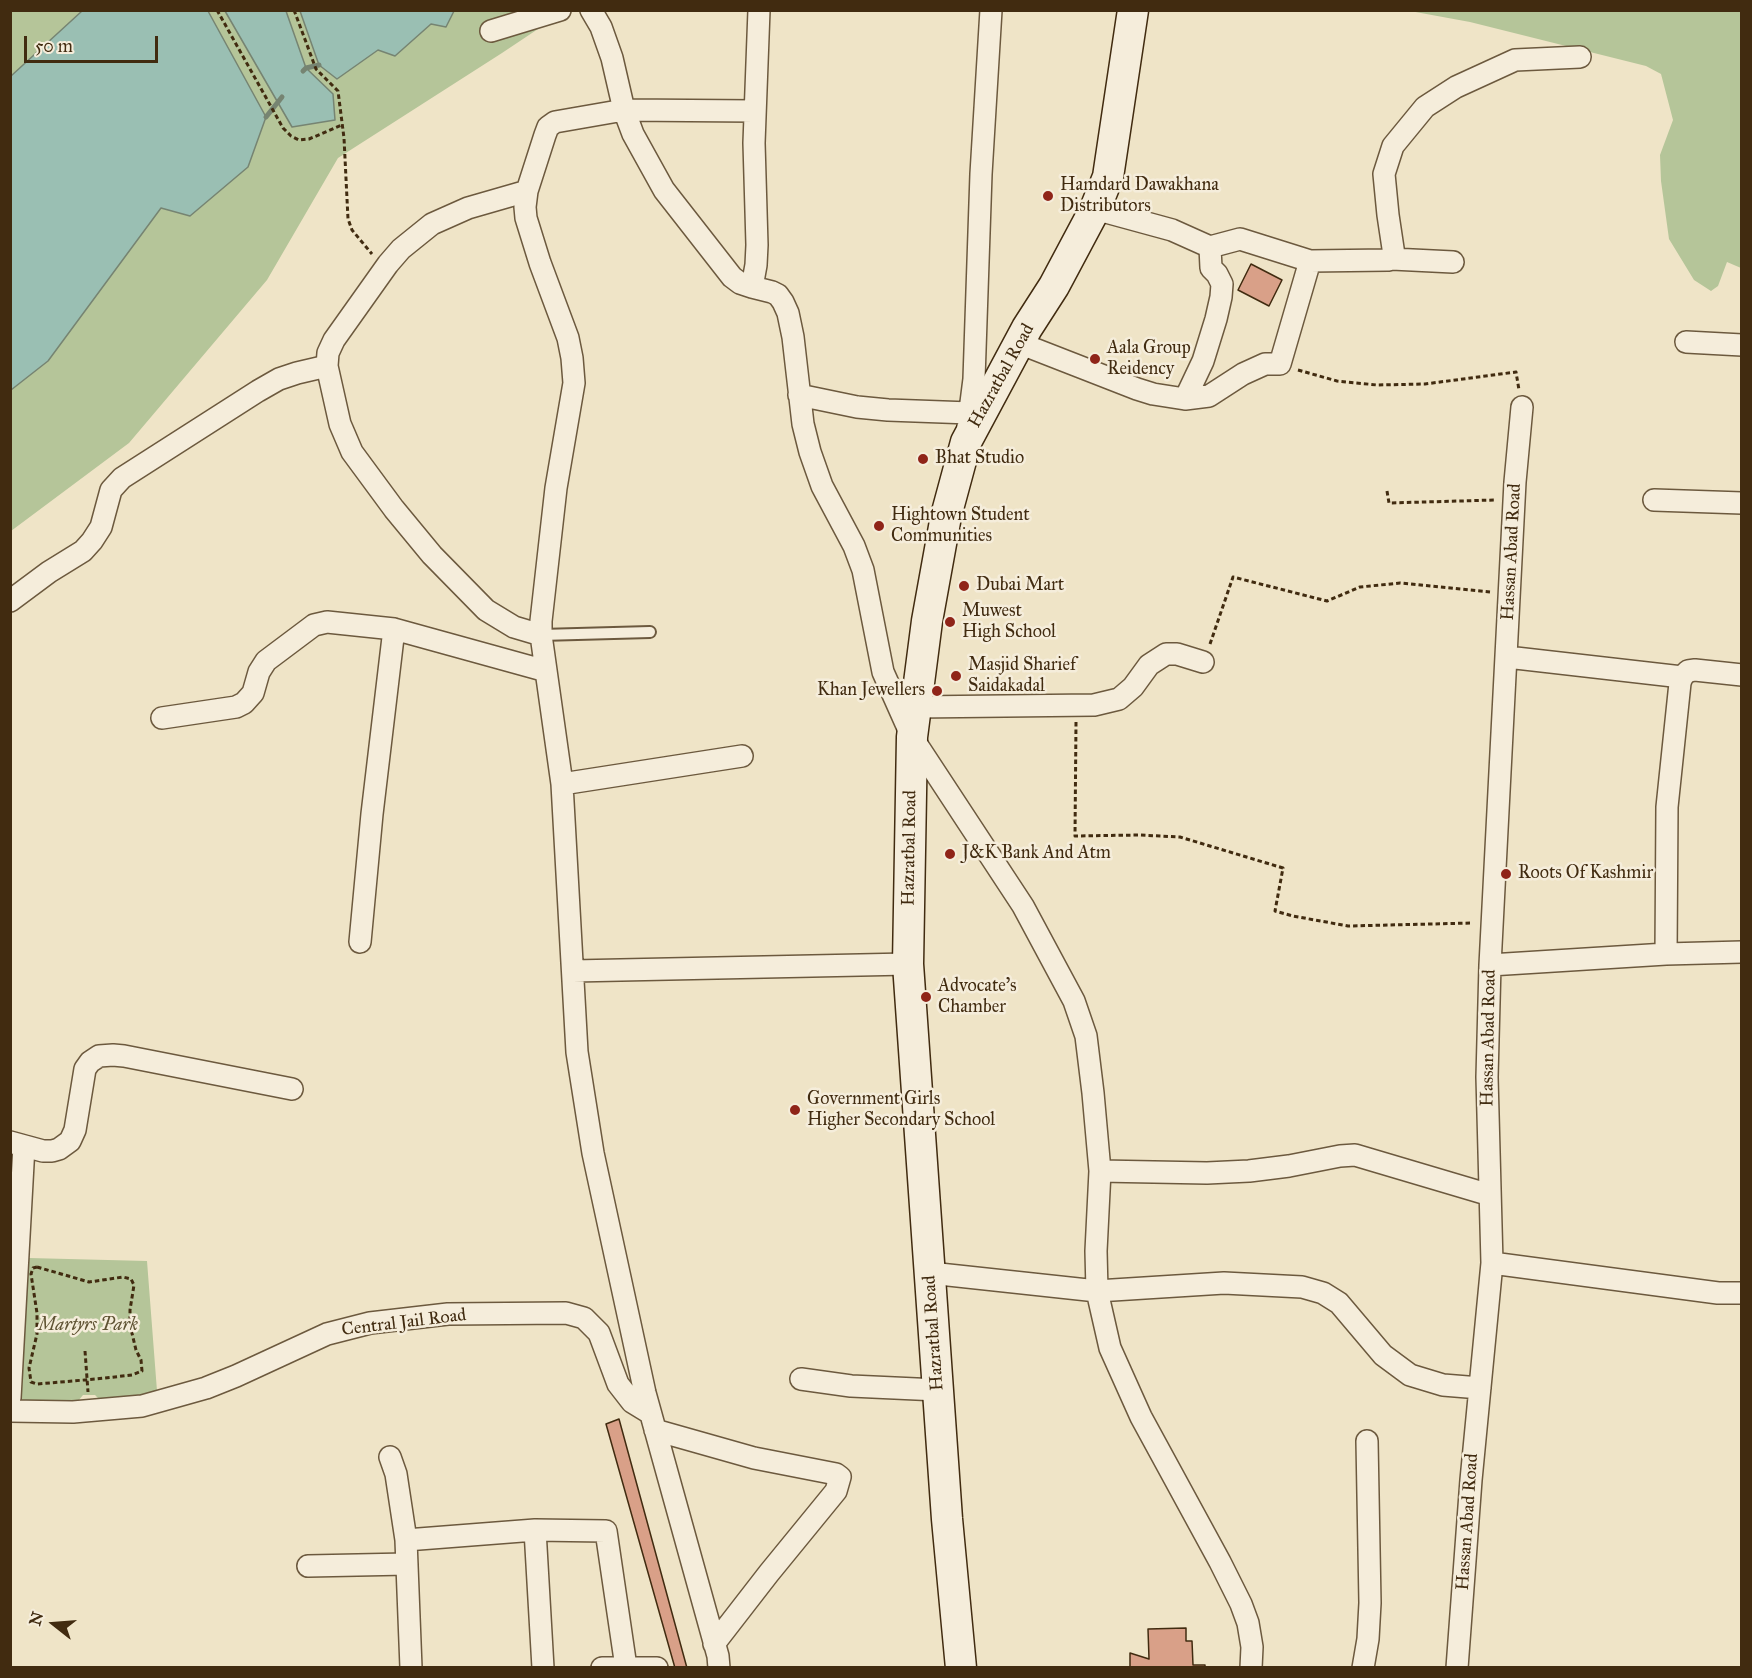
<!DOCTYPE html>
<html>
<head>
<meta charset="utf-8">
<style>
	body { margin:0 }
	#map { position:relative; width:1752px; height:1678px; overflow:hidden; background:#efe4c7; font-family:"IM FELL Great Primer",serif }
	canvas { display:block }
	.frame { position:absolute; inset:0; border:12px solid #412b10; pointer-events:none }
	.north { position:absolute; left:24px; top:1594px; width:60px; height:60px; -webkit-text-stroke:4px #f5eddb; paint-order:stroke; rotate:287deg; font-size:16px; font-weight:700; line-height:24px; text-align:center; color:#412b10 }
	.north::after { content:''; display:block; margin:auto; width:21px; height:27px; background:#412b10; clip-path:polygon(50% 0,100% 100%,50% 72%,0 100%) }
	.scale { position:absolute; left:24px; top:36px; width:134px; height:27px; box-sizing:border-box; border:3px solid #412b10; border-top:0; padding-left:8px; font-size:18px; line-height:21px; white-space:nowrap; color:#412b10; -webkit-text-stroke:4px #f5eddb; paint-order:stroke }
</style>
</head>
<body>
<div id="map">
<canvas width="1752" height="1678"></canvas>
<div class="frame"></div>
<div class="north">N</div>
<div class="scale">50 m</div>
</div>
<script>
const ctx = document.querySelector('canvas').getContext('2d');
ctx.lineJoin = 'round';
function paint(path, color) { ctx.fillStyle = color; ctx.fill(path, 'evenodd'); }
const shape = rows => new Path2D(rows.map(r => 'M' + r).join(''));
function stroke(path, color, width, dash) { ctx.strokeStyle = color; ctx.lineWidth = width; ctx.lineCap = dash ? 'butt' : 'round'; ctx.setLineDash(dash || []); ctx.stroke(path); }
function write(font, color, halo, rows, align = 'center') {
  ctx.font = font + ' "IM FELL Great Primer",serif'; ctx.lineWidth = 5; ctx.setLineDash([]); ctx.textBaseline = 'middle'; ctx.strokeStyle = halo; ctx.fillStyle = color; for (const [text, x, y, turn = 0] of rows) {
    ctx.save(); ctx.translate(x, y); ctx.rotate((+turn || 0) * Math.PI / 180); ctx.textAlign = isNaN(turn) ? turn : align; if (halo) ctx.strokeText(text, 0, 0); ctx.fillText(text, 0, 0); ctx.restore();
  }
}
const green = shape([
	[11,11,565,11,502,53,338,158,267,280,129,443,11,531],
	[1410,11,1741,11,1741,268,1727,262,1718,286,1711,291,1694,280,1669,239,1661,181,1660,155,1673,120,1661,74,1646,66,1470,22],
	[29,1258,147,1261,157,1391,145,1397,105,1405,95,1395,83,1395,74,1406,19,1401]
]);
const water = shape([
	[82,11,208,11,266,117,248,167,190,216,161,208,48,361,11,390,11,76,82,11],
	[225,11,286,11,306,68,333,94,335,120,292,127,225,11],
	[300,11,300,10,454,11,446,27,431,24,395,56,378,50,337,79,319,65,300,11]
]);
const stream = shape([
	[303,71,306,68,319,65],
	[266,117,282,97]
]);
const building = shape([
	[1251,264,1282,280,1269,306,1238,290,1251,264],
	[619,1419,687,1668,675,1668,606,1424,619,1419],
	[1186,1628,1186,1641,1192,1641,1193,1665,1205,1665,1205,1668,1130,1668,1130,1653,1149,1659,1148,1629,1186,1628]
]);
const path = shape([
	[217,10,283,128,291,136,299,140,309,139,342,125],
	[294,10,316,69,338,91,344,138,348,219,352,230,372,254],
	[1298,370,1337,381,1377,385,1425,384,1516,372,1519,390],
	[1387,491,1389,503,1495,500],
	[1210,644,1233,577,1327,601,1360,587,1400,583,1490,592],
	[1076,722,1075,836,1139,835,1180,837,1283,868,1275,911,1293,916,1348,926,1473,923],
	[37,1267,89,1282,123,1277,131,1279,134,1285,130,1310,130,1325,136,1350,141,1360,142,1371,132,1375,96,1379,37,1384,31,1382,29,1368,37,1334,37,1313,31,1274,33,1268,37,1267],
	[85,1351,88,1392]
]);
const lane = shape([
	[541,635,650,632]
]);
const street = shape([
	[591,10,601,27,612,58,624,110,633,134,664,190,732,277,740,283,752,287,772,292,778,295,783,302,788,313,793,337,803,424,810,452,822,486,854,546,863,570,883,672,912,737,1023,906,1074,1001,1086,1036,1093,1093,1100,1171,1096,1251,1097,1291,1110,1348,1141,1417,1220,1562,1241,1604,1248,1623,1252,1647,1251,1668],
	[491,31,560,10],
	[527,191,468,208,432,224,401,249,388,264,334,340,328,353,327,366,340,424,352,452,394,509,432,555,486,610,514,627,541,635],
	[1095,209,1172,230,1210,247,1240,239,1310,261],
	[1392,259,1453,262],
	[752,287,756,265,757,245,754,143,759,10],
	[1686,342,1742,345],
	[1019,343,1137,389,1153,394,1185,399,1209,396,1243,374,1265,364,1280,364,1310,261,1388,260,1392,259,1394,255,1388,215,1384,174,1393,146,1425,107,1456,87,1515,60,1580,57],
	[799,395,857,407,888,410,970,413],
	[1185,399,1203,361,1216,319,1221,297,1222,284,1217,274,1211,268,1210,247],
	[968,426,974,379,981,174,991,10],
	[1654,500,1742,503],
	[10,601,49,572,83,551,92,541,101,527,111,490,122,478,258,391,279,379,297,373,327,366],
	[1507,657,1682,677],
	[916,707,1094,705,1119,699,1133,687,1149,665,1166,654,1177,654,1203,662],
	[162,718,236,707,244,703,253,693,259,672,266,661,314,625,327,622,394,629,546,671],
	[562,784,742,756],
	[360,942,372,814,394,629],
	[1666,954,1667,807,1680,683,1682,677,1688,671,1695,670,1742,675],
	[1490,965,1666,954,1742,952],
	[573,971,908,964],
	[10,1142,43,1151,52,1151,59,1149,70,1141,75,1130,85,1069,90,1062,99,1056,113,1055,124,1056,292,1089],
	[1100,1171,1207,1173,1249,1171,1289,1166,1340,1156,1355,1155,1490,1195],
	[1492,1263,1718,1293,1742,1293],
	[930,1273,1097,1291,1224,1283,1302,1287,1323,1293,1339,1303,1383,1355,1410,1375,1443,1385,1480,1388],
	[801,1379,851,1386,938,1390],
	[10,1398,24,1146],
	[10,1411,73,1412,142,1406,206,1388,236,1376,327,1334,370,1323,448,1314,566,1313,584,1318,599,1333,618,1384,632,1402,650,1413],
	[655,1430,754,1458,836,1474,840,1477,836,1491,769,1573,714,1644],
	[390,1457,396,1474,406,1540,411,1668],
	[535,1530,543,1668],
	[406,1540,535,1530,606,1531,626,1667],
	[308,1566,407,1564],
	[602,1668,657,1668],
	[719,1668,718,1656,645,1393,593,1153,577,1052,562,784,541,635,541,621,556,488,574,383,572,358,568,338,540,263,526,218,525,207,527,191,545,135,548,127,555,122,624,110,755,111],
	[1363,1668,1368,1639,1370,1603,1367,1441],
	[1457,1668,1471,1480,1492,1263,1487,1077,1490,965,1515,482,1522,407]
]);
const secondary = shape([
	[961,1668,947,1519,908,964,912,737,927,621,946,516,966,442,1027,328,1054,286,1095,209,1108,177,1133,10]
]);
const markers = [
	[1048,196,6,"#8f2418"],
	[1095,359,6,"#8f2418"],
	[923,459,6,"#8f2418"],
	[879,526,6,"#8f2418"],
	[964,586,6,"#8f2418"],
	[950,622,6,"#8f2418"],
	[956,676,6,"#8f2418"],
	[937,691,6,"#8f2418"],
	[950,854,6,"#8f2418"],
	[1506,874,6,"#8f2418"],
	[926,997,6,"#8f2418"],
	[795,1110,6,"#8f2418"]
];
const poiNames = [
	["Hamdard Dawakhana",1060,186],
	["Distributors",1060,207],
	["Aala Group",1107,349],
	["Reidency",1107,370],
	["Bhat Studio",935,459],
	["Hightown Student",891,516],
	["Communities",891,537],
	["Dubai Mart",976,586],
	["Muwest",962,612],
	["High School",962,633],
	["Masjid Sharief",968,666],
	["Saidakadal",968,687],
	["Khan Jewellers",925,691,"right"],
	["J&K Bank And Atm",962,854],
	["Roots Of Kashmir",1518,874],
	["Advocate's",938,987],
	["Chamber",938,1008],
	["Government Girls",807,1100],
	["Higher Secondary School",807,1121]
];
const streetNames = [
	["Hazratbal Road",1002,376,-61],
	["Hassan Abad Road",1512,552,-87],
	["Hazratbal Road",910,848,-89],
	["Hassan Abad Road",1489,1038,-89],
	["Central Jail Road",404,1323,-7],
	["Hazratbal Road",934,1333,-94],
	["Hassan Abad Road",1468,1522,-86]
];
const parkNames = [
	["Martyrs Park",88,1326]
];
paint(green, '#b5c599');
paint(water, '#9abfb3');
stroke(water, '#768472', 1.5);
stroke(stream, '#768472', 5);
paint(building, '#d9a088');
stroke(building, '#412b10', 1.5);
stroke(lane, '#6c593e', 14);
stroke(street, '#6c593e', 24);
stroke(secondary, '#412b10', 33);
stroke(path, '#412b10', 3, [4.5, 3]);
stroke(lane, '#f5eddb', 10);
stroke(street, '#f5eddb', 21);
stroke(secondary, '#f5eddb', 30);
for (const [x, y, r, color] of markers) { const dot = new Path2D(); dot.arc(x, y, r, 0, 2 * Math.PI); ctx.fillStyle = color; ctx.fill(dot); stroke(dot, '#f5eddb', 2); }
write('18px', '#412b10', '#f5eddb', poiNames, 'left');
write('18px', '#412b10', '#f5eddb', streetNames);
write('italic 18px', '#5e5232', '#f5eddb', parkNames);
</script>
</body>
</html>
